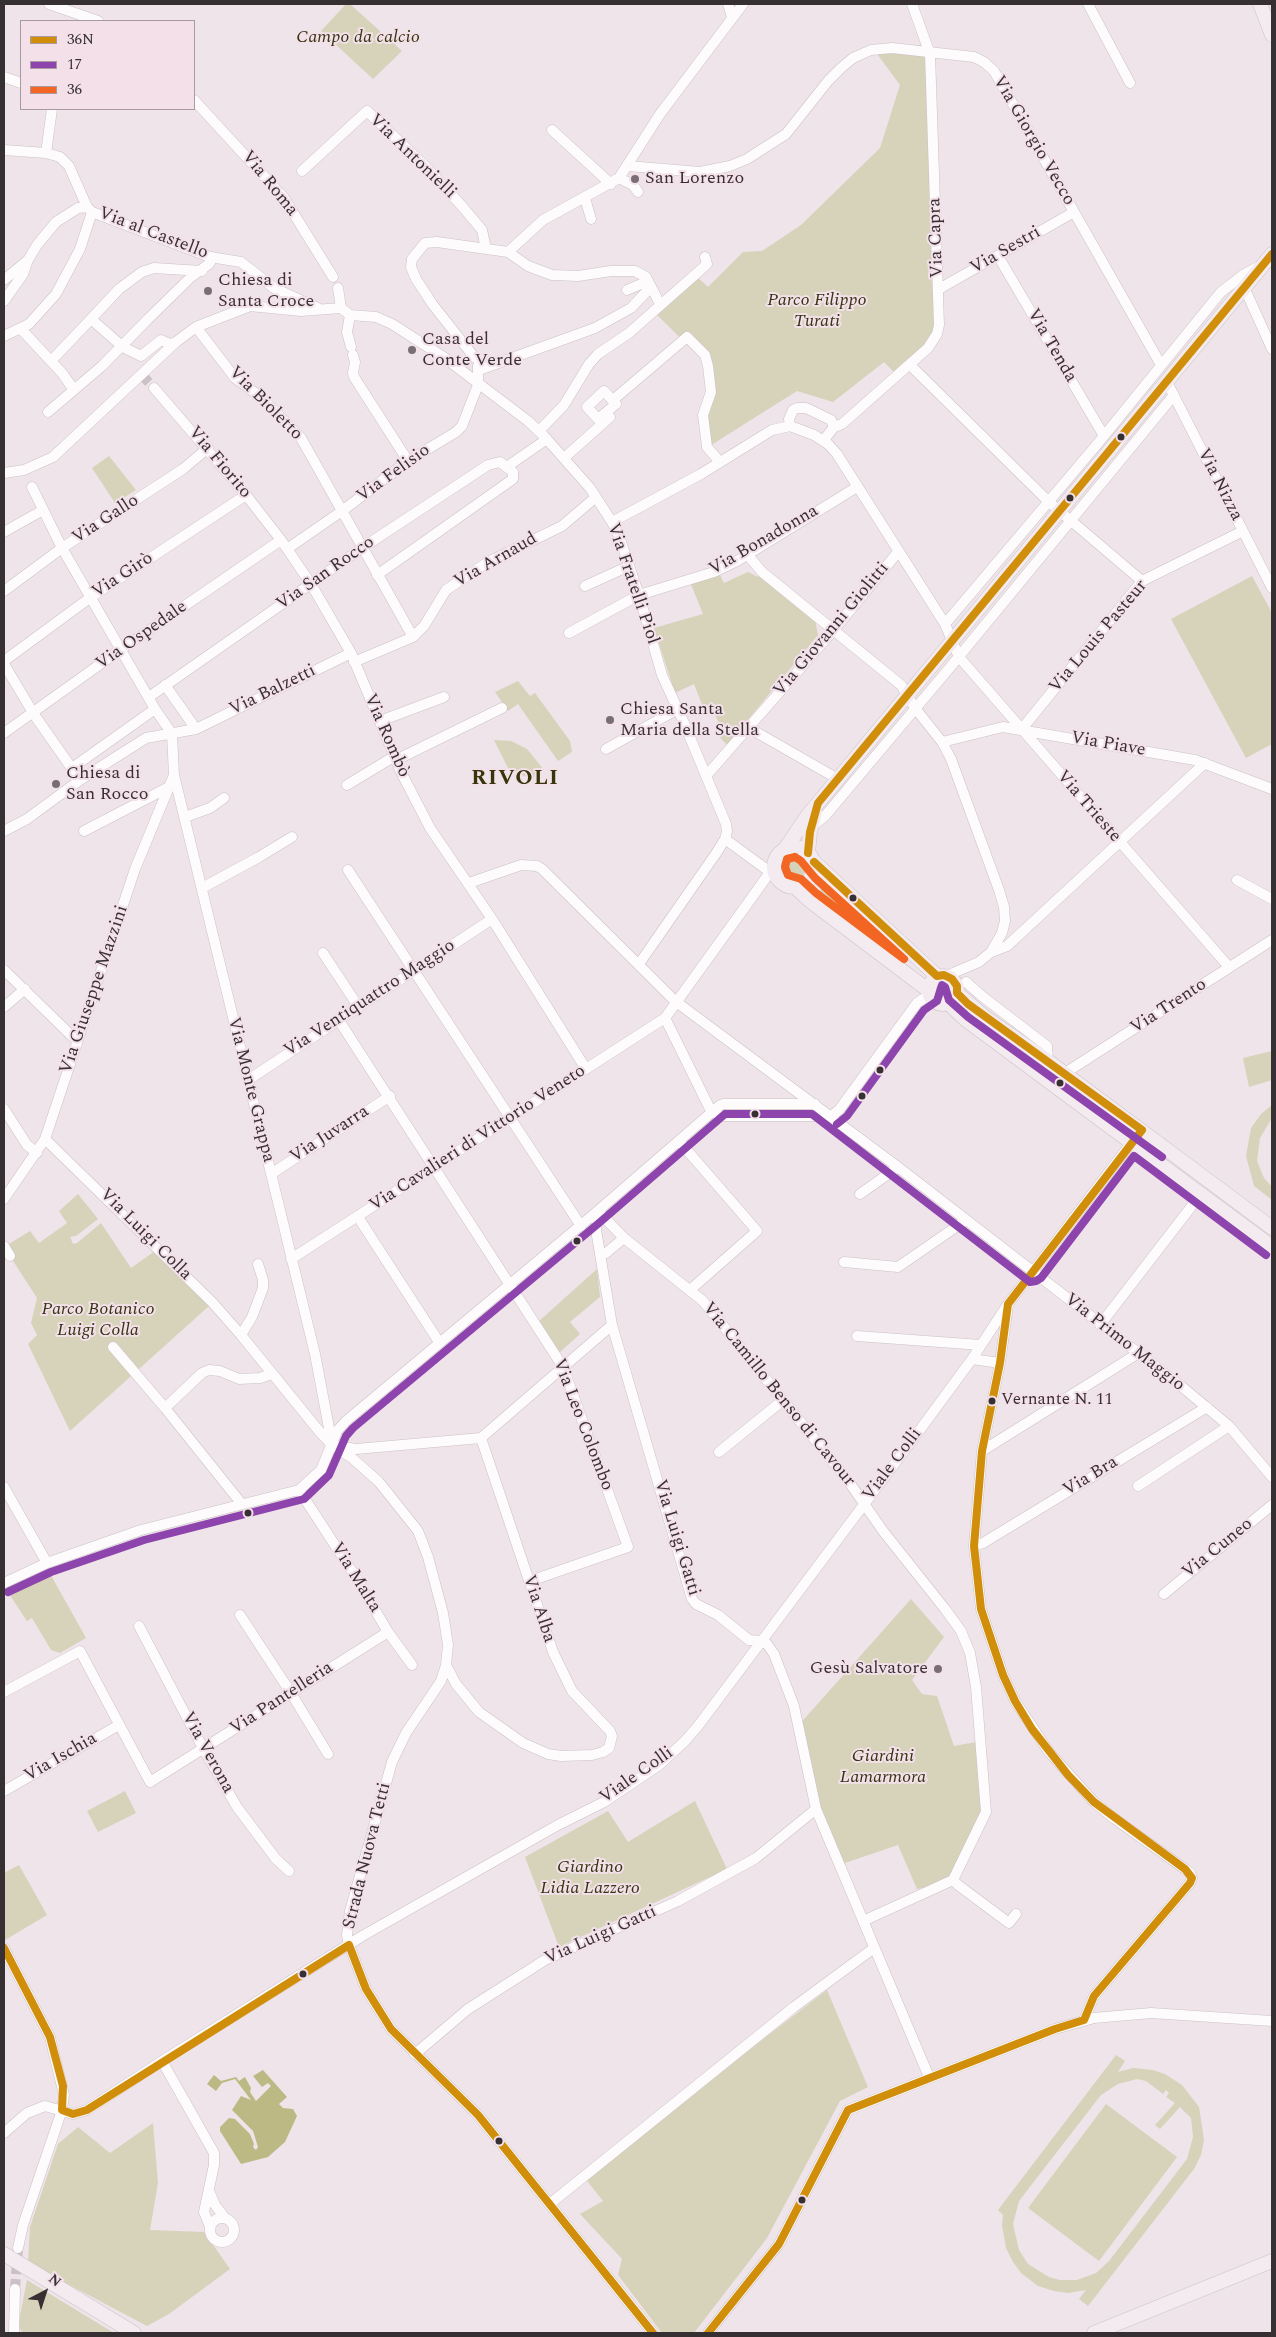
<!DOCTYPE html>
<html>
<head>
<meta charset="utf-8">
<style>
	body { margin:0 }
	#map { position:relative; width:1276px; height:2337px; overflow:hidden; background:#efe4e9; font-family:Spectral,serif }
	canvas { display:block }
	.frame { position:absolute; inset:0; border:5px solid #373033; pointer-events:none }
	.legend { position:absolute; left:20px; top:20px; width:175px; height:90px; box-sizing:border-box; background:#f3e0e9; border:1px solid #a89aa0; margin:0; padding:6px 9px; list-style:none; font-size:15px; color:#373033 }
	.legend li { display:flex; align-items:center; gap:10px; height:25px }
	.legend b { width:25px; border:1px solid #a89aa0 }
	.north { position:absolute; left:20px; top:2267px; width:50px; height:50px; -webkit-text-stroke:4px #f3e0e9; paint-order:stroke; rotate:40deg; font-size:14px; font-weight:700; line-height:20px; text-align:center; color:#373033 }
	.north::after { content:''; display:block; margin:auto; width:18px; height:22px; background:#373033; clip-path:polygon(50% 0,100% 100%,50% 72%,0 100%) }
</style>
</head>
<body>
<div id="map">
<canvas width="1276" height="2337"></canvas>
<div class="frame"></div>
<ul class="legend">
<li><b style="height:6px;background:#d18e0a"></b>36N</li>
<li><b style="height:6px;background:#8e44ad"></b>17</li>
<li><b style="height:6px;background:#f26522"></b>36</li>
</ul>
<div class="north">N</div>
</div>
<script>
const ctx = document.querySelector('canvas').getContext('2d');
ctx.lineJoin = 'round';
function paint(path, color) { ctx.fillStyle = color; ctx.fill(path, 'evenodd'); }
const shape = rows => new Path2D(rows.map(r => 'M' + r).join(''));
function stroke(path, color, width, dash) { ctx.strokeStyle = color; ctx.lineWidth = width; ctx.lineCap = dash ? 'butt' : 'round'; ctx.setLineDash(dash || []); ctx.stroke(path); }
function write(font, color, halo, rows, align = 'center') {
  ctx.font = font + ' Spectral,serif'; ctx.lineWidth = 4; ctx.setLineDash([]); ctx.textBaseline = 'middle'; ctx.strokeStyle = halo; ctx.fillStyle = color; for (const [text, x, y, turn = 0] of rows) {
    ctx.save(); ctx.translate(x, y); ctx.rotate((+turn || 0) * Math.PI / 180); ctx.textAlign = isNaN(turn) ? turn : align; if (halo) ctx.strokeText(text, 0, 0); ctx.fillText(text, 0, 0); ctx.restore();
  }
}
const green = shape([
	[346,4,350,4,402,51,373,79,321,31],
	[920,45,929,54,937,315,933,338,896,374,884,362,833,402,797,391,708,447,704,416,709,366,654,312,696,276,708,287,743,252,762,251,801,225,880,148,900,85,872,47],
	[109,456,136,490,115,503,92,468],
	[718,571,724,583,748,572,758,577,762,572,814,615,818,635,727,745,717,734,722,729,710,705,703,707,694,684,675,693,654,628,703,614,690,582],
	[1252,576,1272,613,1272,744,1246,758,1171,619],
	[518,681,530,696,535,693,570,741,572,752,558,761,518,704,508,711,495,692],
	[494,740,511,741,527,749,544,770,531,779,516,772,511,774],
	'782 867a12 12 0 1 1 24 0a12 12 0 1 1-24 0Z',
	[825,883,900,953,900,957,896,958,815,898],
	[1272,1051,1272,1080,1249,1087,1243,1058],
	[1272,1105,1272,1118,1260,1138,1257,1161,1264,1178,1272,1187,1272,1200,1254,1186,1246,1156,1251,1128,1261,1114],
	[78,1194,98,1219,76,1236,70,1237,73,1244,77,1243,101,1223,131,1268,155,1251,209,1306,70,1431,28,1344,37,1335,31,1323,37,1298,4,1247,30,1231,39,1243,67,1223,59,1211],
	[597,1269,600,1297,570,1322,580,1334,559,1353,538,1322],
	[48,1570,86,1638,60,1653,51,1650,32,1618,27,1621,5,1588],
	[911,1599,944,1637,912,1680,922,1694,937,1696,954,1746,976,1742,984,1816,949,1883,917,1889,898,1845,839,1865,816,1809,798,1726],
	[125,1791,136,1813,98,1832,87,1811],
	[695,1801,727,1869,559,1947,525,1857,608,1811,628,1842],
	[19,1865,47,1915,5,1940,4,1873],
	[827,1990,868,2087,840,2101,767,2238,694,2333,662,2333,618,2275,622,2259,580,2214,603,2201,584,2177],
	[1116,2055,1125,2061,1118,2072,1133,2068,1153,2070,1165,2074,1182,2085,1199,2107,1204,2140,1201,2155,1194,2169,1088,2306,1079,2299,1086,2290,1068,2293,1054,2291,1038,2286,1021,2273,1013,2262,1006,2248,1002,2226,1003,2215,998,2210],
	[1137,2079,1146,2081,1163,2094,1166,2090,1169,2093,1166,2097,1175,2103,1155,2125,1160,2129,1180,2107,1191,2118,1193,2137,1187,2159,1109,2261,1096,2273,1077,2280,1060,2280,1049,2277,1028,2264,1019,2250,1013,2224,1019,2201,1101,2095,1118,2084],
	[1106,2104,1177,2157,1099,2261,1028,2208],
	[153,2123,158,2183,150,2230,204,2232,230,2269,169,2314,147,2326,28,2263,30,2227,58,2144,78,2127,110,2153],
	[27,2280,114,2333,23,2333,18,2326]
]);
const water = shape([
	[263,2070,287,2097,279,2104,283,2108,293,2109,297,2116,285,2142,268,2157,241,2164,220,2131,220,2127,229,2118,235,2119,250,2134,254,2144,253,2147,256,2150,258,2147,253,2131,232,2110,241,2096,251,2100,235,2079,222,2083,216,2091,207,2084,214,2075,221,2081,236,2077,239,2081,245,2077,251,2088,250,2092,256,2101,271,2086,268,2083,262,2087,253,2076]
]);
const minorTunnel = shape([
	[142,375,154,388],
	[15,2289,18,2248]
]);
const minor = shape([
	[49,4,98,21],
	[728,4,732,17],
	[1088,4,1130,83],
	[4,77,21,83],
	[194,100,284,198,333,277],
	[552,130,611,184],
	[4,150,46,153,60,157,69,166,87,207,92,212,210,257,241,262,274,288,318,308],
	[46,153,52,109],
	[628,166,700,172,730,166,747,159,786,134,828,81,841,68,853,58,871,50,892,48,974,57,984,62,994,71,1161,365],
	[302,171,367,111,425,166,461,205,482,230,486,249],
	[619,178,633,185,638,192],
	[585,198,591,219],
	[508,252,543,220,619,178,660,114,743,4],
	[998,256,1104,436],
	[28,260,37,245,56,222,78,208,87,207],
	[4,280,28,260,23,274,4,301],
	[1244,287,1272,349],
	[338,288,341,308,350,315,376,317,392,324,445,358,528,421,544,436,590,488,612,522,619,536,639,595,662,675,684,723,726,824,727,831,725,839,717,852,639,964],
	[939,289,1074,212],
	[627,290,648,281],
	[350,315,347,332,351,347],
	[91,319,119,289,142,272,154,268,202,271],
	[196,327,235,378,262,398,301,438,413,637],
	[21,329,62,373,74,390],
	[4,336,29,324,56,294,80,249,92,212],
	[353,355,355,362,353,373,354,377,408,461],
	[475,358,433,305,416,279,411,267,412,259,425,243,437,242,508,252,528,266,552,275,578,276,611,271,635,271,646,277,660,304],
	[51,361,91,319,123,347,141,356,161,340,170,344,176,342],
	[910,365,1049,502,1142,581],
	[479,370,595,328,631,308,651,287],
	[1167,382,1272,588],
	[154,388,246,495,281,540,311,584,351,653,401,772,430,828,492,919,586,1069],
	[604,391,616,404,598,419,587,407,604,391],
	[613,400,687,337,705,355,708,366,711,392,703,415,707,447,720,462],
	[48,412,102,366,148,319,191,277,209,264,213,257],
	[834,427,842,424,928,348,937,334,939,325,930,54,912,4],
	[539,431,564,405,589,364,598,354,629,333,697,273,707,264,705,257],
	[823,441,834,427,831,420,806,408,797,408,793,410,789,419,790,426,814,435,828,444,837,454,945,624,959,657,1229,967],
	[564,458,610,417],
	[508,466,547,439],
	[4,473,24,470,53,457,176,342,196,327,250,306,301,311,341,308],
	[32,487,62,548,155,709,172,734],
	[612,522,701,474,772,430,790,426],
	[4,532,43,510],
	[287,549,342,511,408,461,456,432,462,426,478,385,478,366],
	[747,554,762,572,901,685,915,708,942,742,951,759,999,890,1004,907,1005,921,1002,933,991,952],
	[585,586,629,566],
	[4,591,62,548,183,469,208,448],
	[945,624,1099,442,1221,292,1243,275,1258,267],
	[569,633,639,595,714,572,737,561,857,487],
	[4,661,91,597,246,495],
	[354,662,413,637,424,626,446,590,488,562,562,526,596,497],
	[4,664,35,716,80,780],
	[165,685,196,729],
	[149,697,362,548,488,465,500,462,513,472,513,479,377,575],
	[380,721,444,697],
	[749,728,838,779],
	[1021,730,1142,581,1243,531],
	[4,733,120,650,281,540],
	[172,734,174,775,315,1354,332,1444],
	[942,742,1003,727,1195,760,1272,789],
	[606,749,678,709],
	[396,760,502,708],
	[72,768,155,709],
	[706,776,833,631,898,552],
	[347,785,395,756],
	[185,817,210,808,224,798],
	[811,827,825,816,952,665,1174,395],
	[4,831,27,819,80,780,146,738,196,729,351,653],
	[84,831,169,787],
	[725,839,770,872],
	[348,870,581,1226],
	[1237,880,1272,899],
	[469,883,521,865,537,866,542,869,675,1001,898,1167,1181,1386,1229,1426,1272,1477],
	[202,888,259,857,292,837],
	[323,953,358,1006],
	[4,970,77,1041],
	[946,976,979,962,991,952,1007,946,1205,763],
	[966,982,983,997,1047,1046,1048,1061],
	[4,1007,25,989],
	[665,1018,712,1113,723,1116,831,1116],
	[338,1019,563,1367,628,1547,530,1581],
	[1065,1073,1272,940],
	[248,1080,492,919],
	[4,1109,27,1145,37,1153],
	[831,1116,839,1110,917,1003,929,995],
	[45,1139,212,1302,241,1335,319,1431,332,1445,352,1458,379,1482,418,1531,428,1557,443,1613,448,1645,446,1665,441,1681,406,1733,392,1762,350,1911,347,1935,349,1945,366,1989,391,2029,478,2115,653,2333],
	[679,1141,757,1231,690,1290],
	[271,1174,390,1096],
	[860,1194,898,1167],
	[4,1199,45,1139,135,869,174,775],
	[598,1211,596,1230,612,1325,692,1599,696,1604,718,1615,749,1640,761,1641,767,1644,774,1654,794,1706,816,1809,929,2077],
	[598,1211,624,1238,703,1301,849,1482,883,1531,945,1609,961,1631,970,1653,976,1687,986,1812,953,1880,863,1921],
	[358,1217,439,1342],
	[4,1246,10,1256],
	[600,1254,606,1253,624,1238],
	[291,1259,665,1018,758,889,770,872,774,871],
	[844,1262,898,1267,966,1220],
	[1008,1305,1000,1363,982,1451,974,1546,981,1609,1003,1675,1015,1701,1049,1752,1094,1802,1115,1819,1185,1869,1190,1873,1192,1878,1190,1883,1094,1996,1084,2020],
	[1100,1325,1201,1194],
	[241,1335,252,1317,263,1288,263,1280,258,1264],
	[857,1336,981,1345],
	[113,1347,165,1408,241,1503],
	[972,1359,1000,1363],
	[165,1408,202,1373,209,1370,220,1371,239,1379,260,1378,272,1374],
	[336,1446,356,1449,481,1438,612,1325],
	[982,1451,1137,1354],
	[719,1452,782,1401],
	[1138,1486,1229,1426],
	[4,1487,47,1563],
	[299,1490,355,1576,388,1632,412,1665],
	[974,1546,983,1543,1207,1407],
	[4,1583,47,1563,141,1530,299,1490,321,1470,337,1431,346,1421,593,1215,719,1106,723,1104,815,1104],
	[1164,1594,1272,1505],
	[240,1615,291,1693,328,1754],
	[139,1626,204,1750,237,1807,276,1859,289,1871],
	[446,1665,456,1684,479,1712,523,1743,548,1754,561,1756,592,1755,603,1752,609,1748,612,1736,610,1731,572,1691,553,1652,481,1438],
	[4,1692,80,1651,150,1782,388,1632],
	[4,1791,119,1725],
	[953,1880,958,1885,1009,1923,1016,1914],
	[4,1948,50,2037,64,2095,62,2110,23,2225,18,2248],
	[415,2054,468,2009,545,1960,678,1901,756,1858,816,1809],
	[162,2061,214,2153,214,2165,204,2212,210,2227],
	[4,2133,27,2113,45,2106,73,2114,87,2110,162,2061,364,1935,558,1825,604,1802,659,1765,685,1741,698,1726,922,1427,972,1359,1008,1304,1135,1138],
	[210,2193,215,2205,225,2218],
	[551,2203,794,2007,874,1948],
	'210 2230a12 12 0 1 1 24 0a12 12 0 1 1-24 0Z',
	[14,2333,15,2289],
	[708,2333,779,2244,848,2110,1055,2029,1094,2018,1151,2013,1272,2021]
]);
const major = shape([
	[1260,4,1272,35],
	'774 867a20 20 0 1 1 40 0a20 20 0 1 1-40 0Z',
	[785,849,808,815,838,779,1272,254],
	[808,853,810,832,815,812],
	[814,862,937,976],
	[795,887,810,901,928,990],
	'929 990a14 14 0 1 1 28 0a14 14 0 1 1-28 0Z',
	[957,993,986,1018,1048,1061,1272,1228],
	[948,1003,966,1020,1272,1247],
	[4,2254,134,2333],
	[1094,2333,1272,2261]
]);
const bus1 = shape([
	[808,853,810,832,818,803,1272,254],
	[4,1948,50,2037,63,2086,62,2110,73,2114,87,2110,349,1945,366,1989,391,2029,478,2115,653,2333],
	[708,2333,779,2244,848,2110,1055,2029,1084,2020,1094,1996,1190,1883,1192,1878,1185,1869,1094,1802,1068,1775,1032,1729,1015,1701,1003,1675,981,1609,974,1546,982,1451,1000,1363,1008,1304,1142,1130,968,1004,957,993,957,986,952,979,944,975,937,976,814,862]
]);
const bus2 = shape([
	[837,1124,847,1116,924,1010,937,1001,942,985,945,987,949,1000,968,1017,1162,1157],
	[8,1592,51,1572,144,1540,304,1499,329,1475,346,1436,353,1428,599,1223,725,1114,812,1114,1030,1282,1036,1281,1041,1278,1134,1156,1266,1255]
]);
const bus3 = shape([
	[795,857,801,861,815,878,904,959,816,893,801,879,788,875,785,867,787,859,795,857]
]);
const markers = [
	[635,179,5,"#776f73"],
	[208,291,5,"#776f73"],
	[412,350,5,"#776f73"],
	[1121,437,4.5,"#373033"],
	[1070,498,4.5,"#373033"],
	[610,720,5,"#776f73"],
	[56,784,5,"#776f73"],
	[853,898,4.5,"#373033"],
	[880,1070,4.5,"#373033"],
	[1060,1083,4.5,"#373033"],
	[862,1096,4.5,"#373033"],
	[755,1114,4.5,"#373033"],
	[577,1241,4.5,"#373033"],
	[992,1401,4.5,"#373033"],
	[248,1513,4.5,"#373033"],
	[938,1669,5,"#776f73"],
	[303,1974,4.5,"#373033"],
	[499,2141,4.5,"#373033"],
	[802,2200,4.5,"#373033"]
];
const busNames = [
	["Vernante N. 11",1001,1401]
];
const parkNames = [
	["Campo da calcio",358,38],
	["Parco Filippo",817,301],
	["Turati",817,322],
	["Parco Botanico",98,1310],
	["Luigi Colla",98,1331],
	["Giardini",883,1757],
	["Lamarmora",883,1778],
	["Giardino",590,1868],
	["Lidia Lazzero",590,1889]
];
const streetNames = [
	["Via Giorgio Vecco",1033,141,60],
	["Via Antonielli",412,157,44],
	["Via Roma",269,184,51],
	["Via al Castello",153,234,21],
	["Via Capra",937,238,-92],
	["Via Sestri",1006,251,-30],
	["Via Tenda",1051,346,60],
	["Via Bioletto",265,404,45],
	["Via Fiorito",219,463,50],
	["Via Felisio",394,474,-36],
	["Via Nizza",1219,485,63],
	["Via Gallo",106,520,-33],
	["Via Bonadonna",764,541,-30],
	["Via Arnaud",496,561,-30],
	["Via San Rocco",326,574,-35],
	["Via Girò",123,576,-33],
	["Via Fratelli Piol",632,584,71],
	["Via Giovanni Giolitti",832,630,-50],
	["Via Ospedale",142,636,-35],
	["Via Louis Pasteur",1099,637,-50],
	["Via Balzetti",273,691,-26],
	["Via Rombò",386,736,66],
	["Via Piave",1108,745,10],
	["Via Trieste",1088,807,49],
	["Via Giuseppe Mazzini",95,990,-71],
	["Via Ventiquattro Maggio",370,999,-33],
	["Via Trento",1169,1007,-33],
	["Via Monte Grappa",250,1090,76],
	["Via Juvarra",330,1135,-33],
	["Via Cavalieri di Vittorio Veneto",478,1139,-33],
	["Via Luigi Colla",145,1235,45],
	["Via Primo Maggio",1124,1343,38],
	["Via Camillo Benso di Cavour",778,1395,51],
	["Via Leo Colombo",582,1425,69],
	["Viale Colli",893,1465,-53],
	["Via Bra",1091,1477,-31],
	["Via Luigi Gatti",676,1538,73],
	["Via Cuneo",1218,1549,-39],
	["Via Malta",355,1578,58],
	["Via Alba",538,1609,72],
	["Via Pantelleria",282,1699,-33],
	["Via Verona",207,1753,61],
	["Via Ischia",61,1758,-30],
	["Viale Colli",637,1776,-35],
	["Strada Nuova Tetti",368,1856,-76],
	["Via Luigi Gatti",601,1936,-24]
];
const poiNames = [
	["San Lorenzo",645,179],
	["Chiesa di",218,281],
	["Santa Croce",218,302],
	["Casa del",422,340],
	["Conte Verde",422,361],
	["Chiesa Santa",620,710],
	["Maria della Stella",620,731],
	["Chiesa di",66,774],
	["San Rocco",66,795],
	["Gesù Salvatore",928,1669,"right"]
];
const districtNames = [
	["RIVOLI",515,780]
];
paint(green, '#d7d2ba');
paint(water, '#bdb984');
stroke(minorTunnel, '#cac0c5', 10, [10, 5]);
stroke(minor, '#cac1c5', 11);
stroke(major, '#cac4c6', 15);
stroke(minor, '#fdfbfc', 10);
stroke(major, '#f3ebef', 14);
stroke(bus1, '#d18e0a', 8);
stroke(bus2, '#8e44ad', 8);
stroke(bus3, '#f26522', 8);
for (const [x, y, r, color] of markers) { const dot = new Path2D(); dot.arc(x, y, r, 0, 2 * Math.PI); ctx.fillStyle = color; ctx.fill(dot); stroke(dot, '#f3e0e9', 2); }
write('17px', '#373033', '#f3e0e9', busNames, 'left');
write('italic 18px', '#363512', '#f3e0e9', parkNames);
write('18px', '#373033', '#f3e0e9', streetNames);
write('18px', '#373033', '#f3e0e9', poiNames, 'left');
ctx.letterSpacing = '1px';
write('bold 22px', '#37360b', '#f3e0e9', districtNames);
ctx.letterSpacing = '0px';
</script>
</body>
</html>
